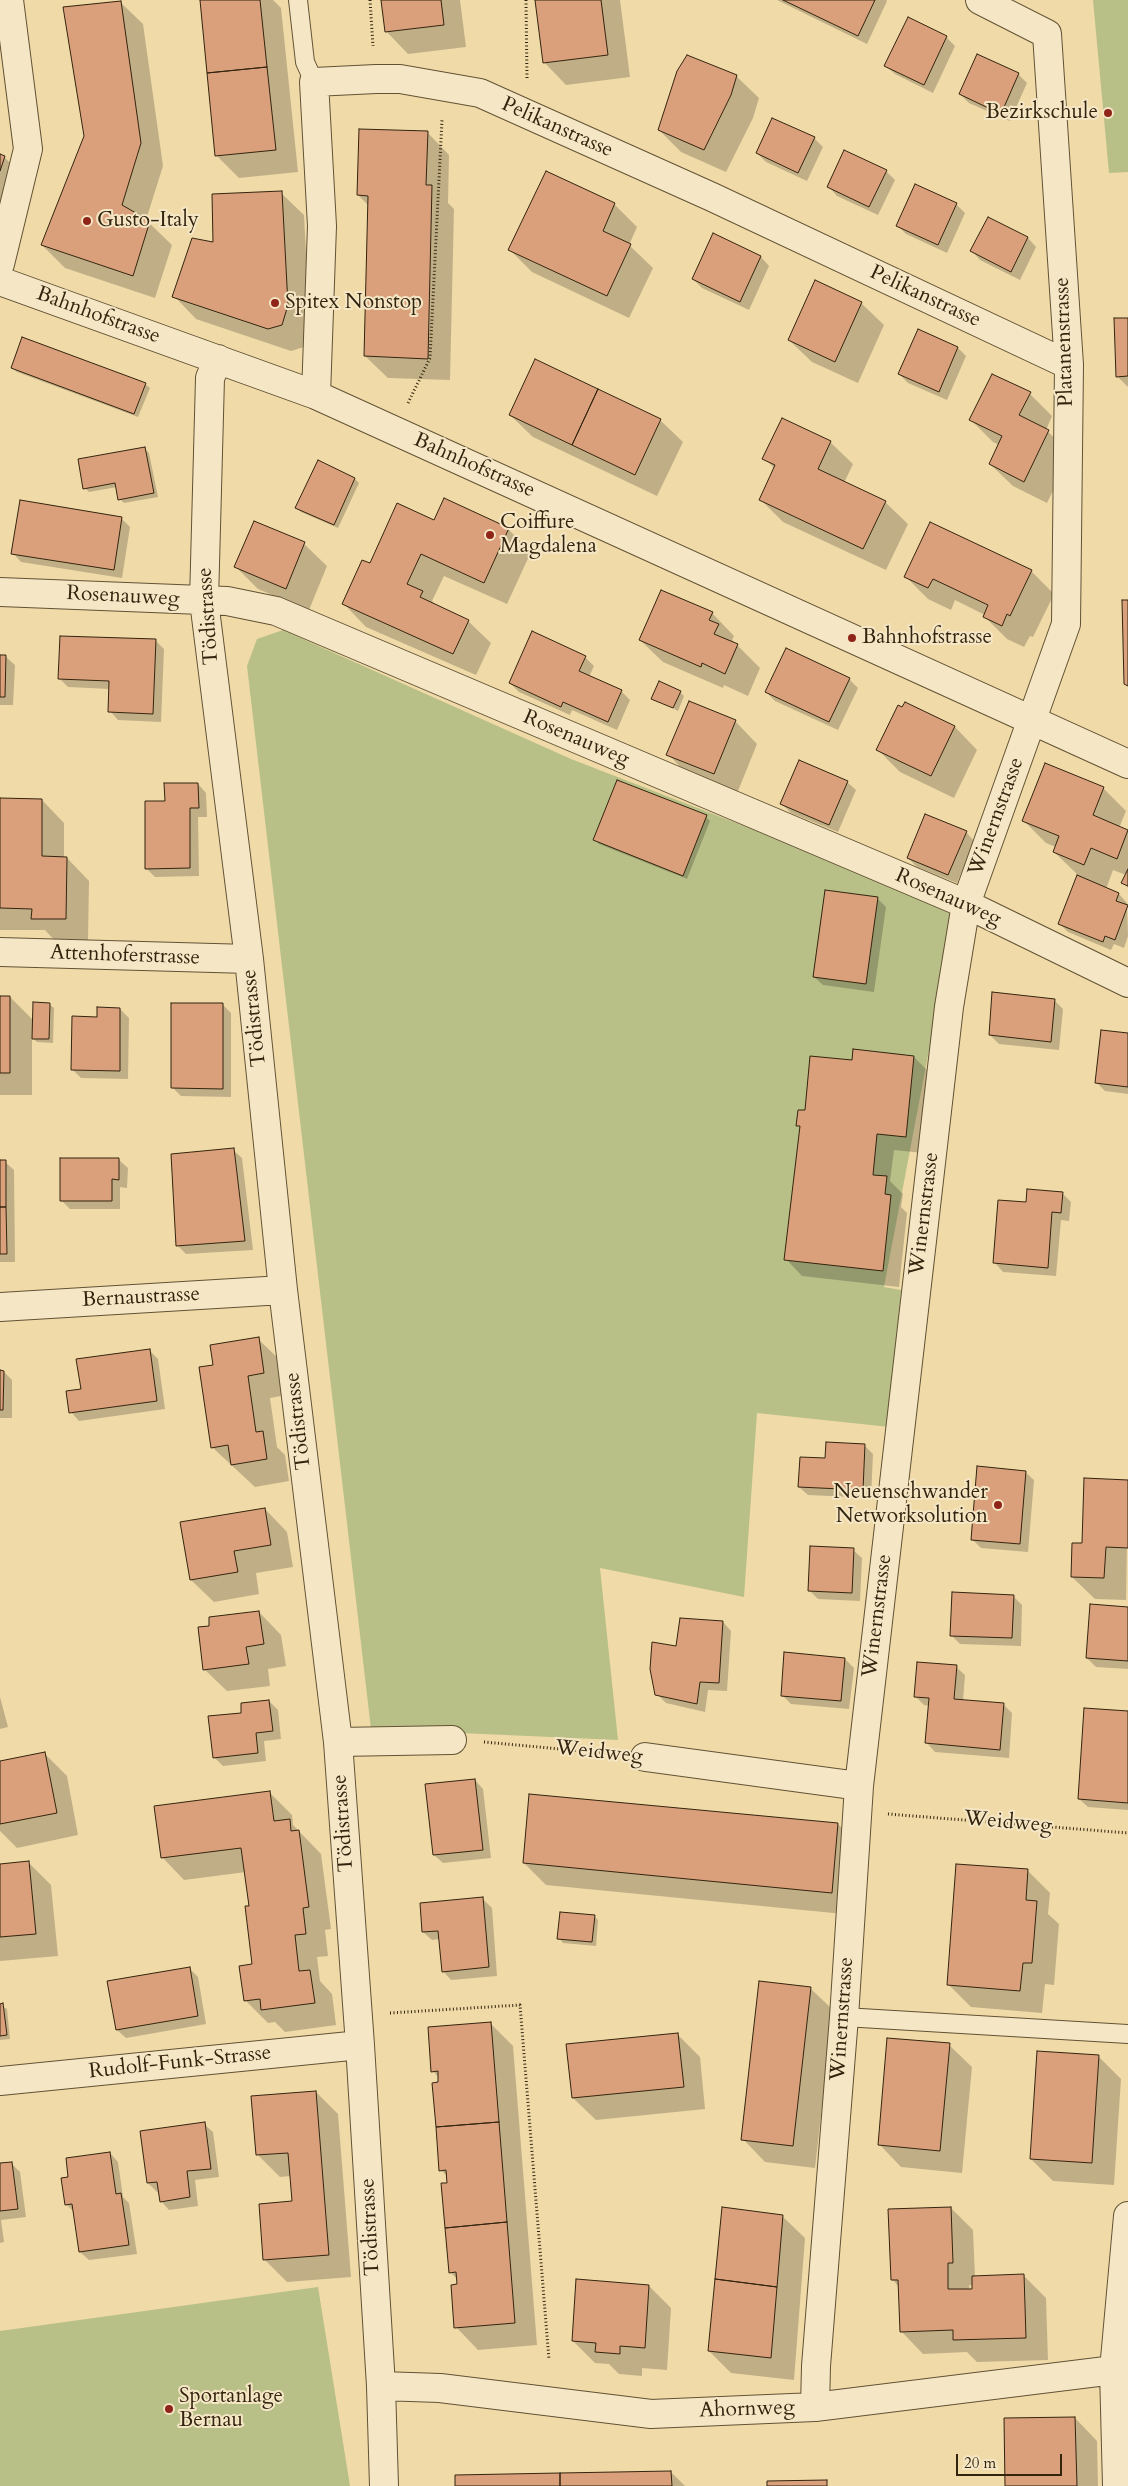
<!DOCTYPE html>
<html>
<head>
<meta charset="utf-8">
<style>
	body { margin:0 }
	#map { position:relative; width:1128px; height:2486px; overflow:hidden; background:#f0daa8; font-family:Cardo,serif }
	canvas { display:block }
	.scale { position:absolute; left:956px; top:2454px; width:106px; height:22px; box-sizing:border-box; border:2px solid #33240e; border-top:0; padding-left:6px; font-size:15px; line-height:18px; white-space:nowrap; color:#33240e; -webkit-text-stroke:4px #f5e7c6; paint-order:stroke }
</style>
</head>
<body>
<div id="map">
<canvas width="1128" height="2486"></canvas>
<div class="scale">20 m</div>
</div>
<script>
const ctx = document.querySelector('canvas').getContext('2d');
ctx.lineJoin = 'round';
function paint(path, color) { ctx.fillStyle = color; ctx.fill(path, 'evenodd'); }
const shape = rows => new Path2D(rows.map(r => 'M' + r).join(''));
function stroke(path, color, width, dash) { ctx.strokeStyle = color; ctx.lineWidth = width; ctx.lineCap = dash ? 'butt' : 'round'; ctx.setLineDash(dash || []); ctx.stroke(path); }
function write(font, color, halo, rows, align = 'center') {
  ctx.font = font + ' Cardo,serif'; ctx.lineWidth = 4; ctx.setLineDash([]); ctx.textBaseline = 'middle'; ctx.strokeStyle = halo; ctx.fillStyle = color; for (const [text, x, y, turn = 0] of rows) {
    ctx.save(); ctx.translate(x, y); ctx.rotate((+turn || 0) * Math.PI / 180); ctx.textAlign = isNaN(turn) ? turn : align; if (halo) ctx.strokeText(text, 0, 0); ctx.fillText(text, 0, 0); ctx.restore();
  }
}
const green = shape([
	[1093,0,1128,0,1128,172,1109,173],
	[283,630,571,759,956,908,884,1287,901,1290,890,1427,757,1413,744,1597,600,1568,618,1740,371,1729,247,666,257,639],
	[318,2287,350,2486,0,2486,0,2331]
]);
const shadow = shape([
	[201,0,273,0,281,8,298,172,239,178,217,156],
	[382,0,460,0,466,47,408,54,386,31],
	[536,0,620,0,630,77,566,85,544,62],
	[777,0,886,0,887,1,867,44],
	[120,2,143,24,163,166,146,220,172,245,155,298,65,268,42,245,85,136],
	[946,37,955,46,933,93,895,74,886,66],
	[978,56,1019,75,1027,83,1010,121,969,103,960,94],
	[736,76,759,98,753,118,726,172,681,152,659,130],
	[427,132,449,155,448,203,454,209,450,380,388,378,365,356,369,206,358,195],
	[814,138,823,147,807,181,766,162,757,153],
	[0,156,4,157,27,179,0,250],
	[886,171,895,180,878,215,837,196,829,187],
	[546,172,615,205,637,227,629,245,653,268,629,318,532,272,510,250],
	[281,193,304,215,310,328,304,347,291,351,196,319,174,296,214,244],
	[956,204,965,213,947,253,906,234,898,226],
	[988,218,1028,238,1036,247,1020,280,980,260,972,251],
	[713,235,761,257,769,266,749,310,702,288,693,279],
	[861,303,884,325,858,383,812,362,789,340],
	[1128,319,1128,387,1117,376],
	[958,348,966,356,947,400,908,383,899,374],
	[12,368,145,384,150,388,138,417,17,372],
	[1030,394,1052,416,1046,430,1071,454,1047,503,1013,486,990,464,999,445,993,442,971,420],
	[510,415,660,420,683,442,657,496,533,437],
	[830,442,853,464,844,483,885,502,908,524,886,570,783,522,760,499,775,469,764,458],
	[145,449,149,453,158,497,124,503,120,499,117,487,89,492,85,488],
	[355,479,359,483,338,528,301,512,297,508],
	[121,518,130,527,122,578,21,562,13,553],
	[434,521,508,529,531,552,507,604,444,576,432,601,436,606,468,621,491,643,476,675,366,627,344,604,370,565],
	[254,523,304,544,327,566,309,610,258,589,236,567],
	[931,524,1031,571,1054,594,1033,637,1030,636,1024,647,1007,639,985,617,985,615,955,600,951,610,928,599,905,576],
	[712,613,734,636,732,640,760,668,748,696,724,685,723,688,663,662,640,640],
	[155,640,164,649,161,722,118,720,110,711,110,689,68,687,60,679],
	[0,656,6,657,15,665,13,705,0,705],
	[585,657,594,666,589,677,621,691,630,700,617,730,572,710,570,715,519,692,510,683],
	[849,679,858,688,838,730,775,701,766,692],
	[680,692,684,696,678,711,653,698],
	[905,704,955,727,977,750,954,798,900,772,878,750],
	[735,721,757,744,736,796,690,777,668,754],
	[847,782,856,790,838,832,791,813,782,804],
	[198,784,206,793,207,817,198,817,199,876,155,877,146,868,166,802],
	[1103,788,1126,811,1119,828,1128,832,1128,888,1123,882,1126,875,1113,870,1106,889,1119,894,1127,903,1128,936,1124,948,1114,944,1111,950,1068,932,1059,923,1078,875,1054,852,1056,847,1046,843,1023,820],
	[0,800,42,800,64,823,64,858,67,858,89,881,88,941,55,941,45,930,0,930],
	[706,817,710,821,687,879,599,844,595,840],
	[966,832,974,841,957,883,917,867,908,858],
	[877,898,886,907,874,992,823,985,814,977],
	[0,997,10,997,34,1021,49,1004,54,1008,53,1043,37,1042,32,1037,32,1095,0,1095],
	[1054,1000,1063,1009,1059,1050,999,1044,990,1035],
	[222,1004,231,1013,231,1097,181,1096,173,1088],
	[120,1009,129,1018,128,1079,81,1078,73,1070,98,1018],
	[1128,1034,1128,1094,1105,1091,1096,1082],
	[914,1057,931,1074,923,1153,894,1150,890,1181,903,1194,901,1207,907,1213,899,1287,802,1276,786,1259,801,1129,798,1125,806,1112,854,1061],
	[233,1150,242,1158,253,1250,186,1254,177,1245],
	[119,1160,128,1168,127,1188,120,1187,120,1209,70,1209,61,1200],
	[0,1162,5,1162,14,1170,15,1262,0,1262],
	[1062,1193,1071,1202,1069,1221,1061,1220,1056,1276,1003,1272,995,1263,1027,1204],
	[258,1339,281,1361,286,1395,270,1398,277,1447,285,1455,289,1481,255,1487,212,1447,215,1366],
	[150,1351,158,1359,165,1409,79,1421,71,1412],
	[0,1372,4,1372,12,1380,12,1418,0,1418],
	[864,1445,873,1454,871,1498,808,1495,799,1487,826,1459],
	[1025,1472,1034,1480,1028,1552,981,1548,972,1539],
	[1128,1481,1126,1600,1095,1599,1072,1577,1083,1545],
	[265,1509,287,1532,293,1567,256,1573,259,1594,214,1602,191,1580],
	[853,1550,862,1558,860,1601,818,1599,809,1590],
	[1013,1596,1022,1605,1021,1646,960,1644,951,1635],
	[1128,1608,1128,1669,1096,1667,1087,1658],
	[259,1612,281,1635,286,1666,268,1669,270,1686,227,1691,204,1669],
	[723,1622,731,1631,727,1691,708,1690,705,1712,666,1703,657,1694,677,1647],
	[845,1659,854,1668,849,1709,791,1704,782,1695],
	[956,1667,965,1675,963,1701,1003,1704,1012,1713,1009,1758,935,1752,927,1743,930,1706,924,1705,915,1696],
	[0,1697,8,1727,0,1729],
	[269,1701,278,1710,281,1739,264,1741,266,1761,223,1766,214,1757,243,1714],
	[1128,1712,1128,1810,1088,1807,1079,1799],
	[44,1753,67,1776,78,1835,17,1848,0,1831,0,1762],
	[475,1780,483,1789,491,1858,443,1863,434,1855],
	[270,1793,292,1815,293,1825,321,1854,331,1929,325,1930,328,1956,317,1957,320,1981,332,1994,336,2025,285,2032,275,2022,268,2023,245,2000,253,1966,246,1872,184,1880,162,1857],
	[838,1824,860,1847,854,1915,546,1885,524,1863],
	[28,1862,51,1885,58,1956,0,1961,0,1865],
	[957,1865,1028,1871,1050,1893,1048,1914,1059,1924,1054,1985,1045,1984,1042,2013,971,2007,948,1984],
	[483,1899,492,1908,497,1976,451,1980,443,1971,440,1939,432,1940,423,1932],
	[594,1916,598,1920,596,1946,563,1943,559,1938],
	[189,1968,198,1977,206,2024,126,2038,117,2030],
	[810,1988,833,2010,815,2168,765,2162,743,2139],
	[0,2005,7,2009,10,2039,0,2040],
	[490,2023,513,2046,537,2345,478,2350,456,2327,458,2286,458,2280,450,2272,448,2177,441,2170,439,2078,433,2071],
	[677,2034,700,2057,705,2109,596,2120,573,2098,568,2045],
	[949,2045,972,2067,962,2173,901,2167,879,2144],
	[1098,2056,1121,2079,1114,2185,1053,2181,1031,2159],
	[316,2092,338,2114,351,2277,287,2282,264,2259,293,2202,291,2176,280,2177,257,2154],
	[204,2124,213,2132,219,2177,195,2180,198,2206,169,2210,161,2201,160,2191,157,2192,148,2183],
	[110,2153,118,2162,123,2197,129,2203,137,2254,89,2260,80,2252,75,2213,66,2204,70,2178],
	[11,2163,20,2172,26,2217,1,2220,4,2242,0,2243,0,2164],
	[951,2208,973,2230,975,2277,1023,2275,1046,2298,1048,2360,977,2362,967,2352,923,2354,901,2331,899,2287,892,2279],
	[969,2285,973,2285,973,2290,970,2290],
	[782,2216,805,2238,794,2380,731,2373,709,2351],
	[649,2286,671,2308,667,2370,642,2368,642,2376,619,2374,609,2364,595,2363,573,2341],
	[1075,2418,1097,2441,1098,2486,1007,2486],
	[671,2472,685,2486,457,2486]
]);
const building = shape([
	[200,0,260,0,267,67,207,73,200,0],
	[381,0,441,0,444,25,385,32,381,0],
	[535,0,601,0,608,55,543,63,535,0],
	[783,0,875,0,858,36,783,0],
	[121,1,141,143,122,205,150,221,133,276,41,245,84,136,63,7,121,1],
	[908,17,947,36,924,85,884,66,908,17],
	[977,54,1019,73,1001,114,959,94,977,54],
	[687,55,737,75,731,95,704,150,658,130,677,71,687,55],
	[267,67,276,150,215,156,207,73,267,67],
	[772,118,815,137,798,173,756,153,772,118],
	[359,129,428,131,426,185,432,185,428,359,364,356,368,196,357,195,359,129],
	[844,150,887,170,869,207,827,187,844,150],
	[0,154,5,156,0,171,0,154],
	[546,171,615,203,603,231,631,244,607,296,508,250,546,171],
	[915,184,957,203,938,245,896,226,915,184],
	[282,191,288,305,282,325,268,329,172,297,192,238,213,242,212,194,282,191],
	[988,217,1028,237,1011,272,970,251,988,217],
	[713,233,761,256,740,302,692,279,713,233],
	[815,280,862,302,835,362,788,340,815,280],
	[1114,318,1128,318,1128,376,1116,377,1114,318],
	[918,329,958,347,939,392,898,374,918,329],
	[22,337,146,383,134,414,11,368,22,337],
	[535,359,598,389,572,445,509,415,535,359],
	[992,374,1031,392,1019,415,1049,430,1024,482,989,464,1002,436,969,420,992,374],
	[598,389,661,419,635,475,572,445,598,389],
	[782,418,831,441,818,469,886,501,863,549,759,500,775,465,762,459,782,418],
	[145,447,154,493,118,500,115,483,83,489,78,459,145,447],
	[318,460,355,478,334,525,295,508,318,460],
	[444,498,509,528,484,583,421,554,407,584,423,591,420,597,469,620,453,654,342,604,362,560,370,563,397,503,434,520,444,498],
	[20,500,122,517,114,570,11,554,20,500],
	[254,521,305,542,286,589,234,567,254,521],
	[930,522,1032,570,1010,616,1007,614,1002,626,983,617,988,605,933,579,928,588,904,577,930,522],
	[661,590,713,612,709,620,719,624,714,634,738,644,725,674,702,663,701,667,639,640,661,590],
	[1122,600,1128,600,1128,686,1124,684,1122,600],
	[532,631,586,656,579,671,622,690,608,722,563,702,561,707,509,683,532,631],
	[60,636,156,639,153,714,108,712,109,681,58,679,60,636],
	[786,648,850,678,829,722,765,692,786,648],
	[0,655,6,655,5,697,0,697,0,655],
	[659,681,681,691,673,708,651,699,659,681],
	[689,701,736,720,714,774,666,755,689,701],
	[905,702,955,726,931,776,876,750,898,705,902,707,905,702],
	[799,760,848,781,829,825,780,804,799,760],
	[1045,763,1104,787,1093,815,1128,830,1117,859,1091,848,1084,865,1053,852,1059,836,1022,821,1045,763],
	[617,780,707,815,683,876,593,840,617,780],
	[164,783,198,783,199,808,190,808,190,868,145,869,145,801,165,801,164,783],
	[0,798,42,799,42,856,67,857,66,919,31,919,32,909,0,908,0,798],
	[925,814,967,831,948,875,907,858,925,814],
	[1128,869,1128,886,1121,883,1128,869],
	[1077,875,1119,893,1116,901,1128,905,1115,940,1105,936,1103,942,1058,924,1077,875],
	[825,890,878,897,866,984,813,977,825,890],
	[992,992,1055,999,1051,1042,989,1035,992,992],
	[0,996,10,996,10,1073,0,1073,0,996],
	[33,1002,50,1003,49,1039,32,1039,33,1002],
	[171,1003,223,1003,223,1089,171,1088,171,1003],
	[97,1007,120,1008,120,1071,71,1070,72,1016,97,1017,97,1007],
	[1101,1030,1128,1033,1128,1087,1095,1083,1101,1030],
	[853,1049,914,1056,906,1137,877,1134,873,1175,887,1176,885,1194,891,1195,883,1271,784,1260,800,1126,796,1126,798,1110,805,1110,810,1056,852,1060,853,1049],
	[234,1148,245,1241,176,1246,171,1154,234,1148],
	[60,1158,119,1158,119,1180,112,1179,112,1201,60,1201,60,1158],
	[0,1160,6,1160,6,1207,0,1207,0,1160],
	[1027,1189,1063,1192,1061,1213,1052,1212,1048,1268,993,1263,998,1200,1026,1202,1027,1189],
	[0,1207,6,1207,7,1254,0,1254,0,1207],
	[259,1337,264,1373,248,1376,256,1432,263,1431,267,1459,231,1465,228,1445,211,1448,199,1367,213,1365,210,1345,259,1337],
	[150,1349,157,1401,69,1413,66,1391,81,1389,76,1359,150,1349],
	[0,1370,4,1371,3,1410,0,1410,0,1370],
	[826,1442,865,1444,863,1490,798,1487,800,1457,825,1458,826,1442],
	[977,1466,1026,1471,1020,1544,971,1540,977,1466],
	[1084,1478,1128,1480,1128,1548,1106,1547,1104,1578,1071,1577,1072,1543,1082,1543,1084,1478],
	[265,1508,271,1545,234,1551,238,1572,190,1580,180,1522,265,1508],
	[810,1546,854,1548,852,1593,808,1591,810,1546],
	[952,1592,1014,1595,1012,1638,950,1636,952,1592],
	[1090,1604,1128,1607,1128,1661,1086,1658,1090,1604],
	[259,1611,264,1644,246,1647,249,1664,203,1670,198,1627,209,1626,209,1617,259,1611],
	[680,1618,723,1621,719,1683,700,1682,697,1704,655,1695,650,1669,652,1642,676,1646,680,1618],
	[784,1652,845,1658,841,1701,781,1696,784,1652],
	[917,1662,957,1665,954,1699,1004,1703,1000,1750,925,1743,929,1698,914,1697,917,1662],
	[269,1700,273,1731,256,1733,258,1753,213,1758,208,1716,241,1713,241,1703,269,1700],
	[1084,1708,1128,1711,1128,1803,1078,1799,1084,1708],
	[45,1752,57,1813,0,1824,0,1761,45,1752],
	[475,1779,483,1850,433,1855,425,1784,475,1779],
	[270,1791,274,1821,290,1819,291,1831,299,1830,309,1907,303,1908,306,1934,295,1935,299,1971,310,1970,315,2003,261,2010,260,1999,244,2001,239,1966,252,1964,245,1906,249,1906,241,1848,161,1858,154,1806,270,1791],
	[529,1794,838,1823,832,1893,523,1863,529,1794],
	[29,1861,36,1934,0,1937,0,1864,29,1861],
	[956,1864,1028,1869,1026,1900,1037,1901,1032,1963,1023,1963,1020,1991,947,1985,956,1864],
	[483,1897,489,1967,442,1972,438,1931,422,1932,420,1903,483,1897],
	[560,1912,595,1915,592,1942,557,1939,560,1912],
	[190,1967,198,2016,116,2030,107,1981,190,1967],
	[759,1981,811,1987,793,2146,741,2140,759,1981],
	[3,2003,7,2035,0,2036,0,2004,3,2003],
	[491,2022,499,2122,436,2127,432,2083,438,2082,438,2071,431,2072,428,2027,491,2022],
	[678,2033,684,2087,572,2098,566,2044,678,2033],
	[887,2038,950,2043,940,2151,878,2145,887,2038],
	[1037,2051,1099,2055,1092,2163,1030,2159,1037,2051],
	[316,2091,329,2255,263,2260,259,2204,292,2201,288,2153,256,2155,251,2096,316,2091],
	[205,2122,211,2169,187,2171,190,2197,160,2202,157,2182,147,2183,140,2131,205,2122],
	[499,2122,507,2222,445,2228,441,2183,447,2183,446,2170,439,2171,436,2127,499,2122],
	[110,2152,116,2194,121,2193,129,2245,79,2252,72,2204,65,2205,61,2178,68,2177,66,2158,110,2152],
	[12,2162,18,2209,0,2211,0,2163,12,2162],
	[722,2207,783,2215,777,2287,715,2279,722,2207],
	[951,2207,953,2263,948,2263,948,2289,972,2289,972,2276,1024,2274,1026,2338,953,2340,953,2330,900,2332,898,2280,891,2280,888,2209,951,2207],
	[507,2222,515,2323,454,2328,451,2285,457,2284,456,2272,449,2273,445,2228,507,2222],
	[576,2279,649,2285,645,2348,620,2346,620,2354,595,2352,596,2343,572,2341,576,2279],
	[715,2279,777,2287,771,2358,708,2351,715,2279],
	[1075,2417,1077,2486,1005,2486,1004,2418,1075,2417],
	[671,2471,672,2486,560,2486,560,2473,671,2471],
	[560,2473,560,2486,455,2486,455,2475,560,2473],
	[827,2480,827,2486,767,2486,767,2481,827,2480]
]);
const path = shape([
	[370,0,373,46],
	[526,0,527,79],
	[408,403,430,358,442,120],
	[484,1742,615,1754],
	[888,1814,1128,1833],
	[390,2013,520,2005,549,2360]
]);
const lane = shape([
	[298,0,305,62,314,82],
	[844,2017,1128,2034]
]);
const street = shape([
	[0,264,28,149,9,0],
	[0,281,316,395,1128,764],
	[218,359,210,378,204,601,249,959,283,1290,338,1742,360,2045,381,2386,384,2486],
	[316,395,322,226,314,82,376,79,400,79,480,93,712,197,1069,365],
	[0,592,227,601,276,611,966,904,1128,983],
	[0,952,249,959],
	[0,1307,283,1290],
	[338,1742,452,1740],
	[645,1757,859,1786],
	[0,2081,360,2045],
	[381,2386,440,2388,651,2414,815,2407,1114,2370],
	[815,2407,816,2366,844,2017,859,1786,949,1007,966,904,1066,624,1069,365,1047,34,980,0],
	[1117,2486,1114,2370,1128,2216]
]);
const markers = [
	[1108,113,5,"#8f2418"],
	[87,221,5,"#8f2418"],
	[275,303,5,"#8f2418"],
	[490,535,5,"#8f2418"],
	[852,638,5,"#8f2418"],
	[998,1505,5,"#8f2418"],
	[169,2409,5,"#8f2418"]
];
const poiNames = [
	["Bezirkschule",1098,113,"right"],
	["Gusto-Italy",97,221],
	["Spitex Nonstop",285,303],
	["Coiffure",500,523],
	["Magdalena",500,547],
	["Bahnhofstrasse",862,638],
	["Neuenschwander",988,1493,"right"],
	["Networksolution",988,1517,"right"],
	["Sportanlage",179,2397],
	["Bernau",179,2421]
];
const streetNames = [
	["Pelikanstrasse",557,128,24],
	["Pelikanstrasse",925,297,25],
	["Bahnhofstrasse",98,316,20],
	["Platanenstrasse",1065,342,-92],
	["Bahnhofstrasse",474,466,24],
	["Rosenauweg",123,597,3],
	["Tödistrasse",209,616,-94],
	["Rosenauweg",576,739,23],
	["Winernstrasse",997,817,-70],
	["Rosenauweg",948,898,24],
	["Attenhoferstrasse",125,956,2],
	["Tödistrasse",255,1018,-96],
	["Winernstrasse",925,1214,-83],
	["Bernaustrasse",141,1298,-3],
	["Tödistrasse",299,1421,-97],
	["Winernstrasse",878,1616,-83],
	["Weidweg",599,1753,6],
	["Tödistrasse",344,1823,-94],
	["Weidweg",1008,1823,5],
	["Winernstrasse",843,2019,-86],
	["Rudolf-Funk-Strasse",180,2063,-6],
	["Tödistrasse",371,2227,-93],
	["Ahornweg",747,2410,-2]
];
paint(green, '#b8c088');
paint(shadow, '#0003');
paint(building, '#daa07c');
stroke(building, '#33240e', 1);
stroke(lane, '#625234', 20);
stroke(street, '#625234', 30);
stroke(path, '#33240e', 3, [1, 2.5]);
stroke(lane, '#f5e7c6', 18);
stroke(street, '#f5e7c6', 28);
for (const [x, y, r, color] of markers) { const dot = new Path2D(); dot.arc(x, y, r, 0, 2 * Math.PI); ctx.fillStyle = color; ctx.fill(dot); stroke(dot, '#f5e7c6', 2); }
write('21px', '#33240e', '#f5e7c6', poiNames, 'left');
write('21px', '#33240e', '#f5e7c6', streetNames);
</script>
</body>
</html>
